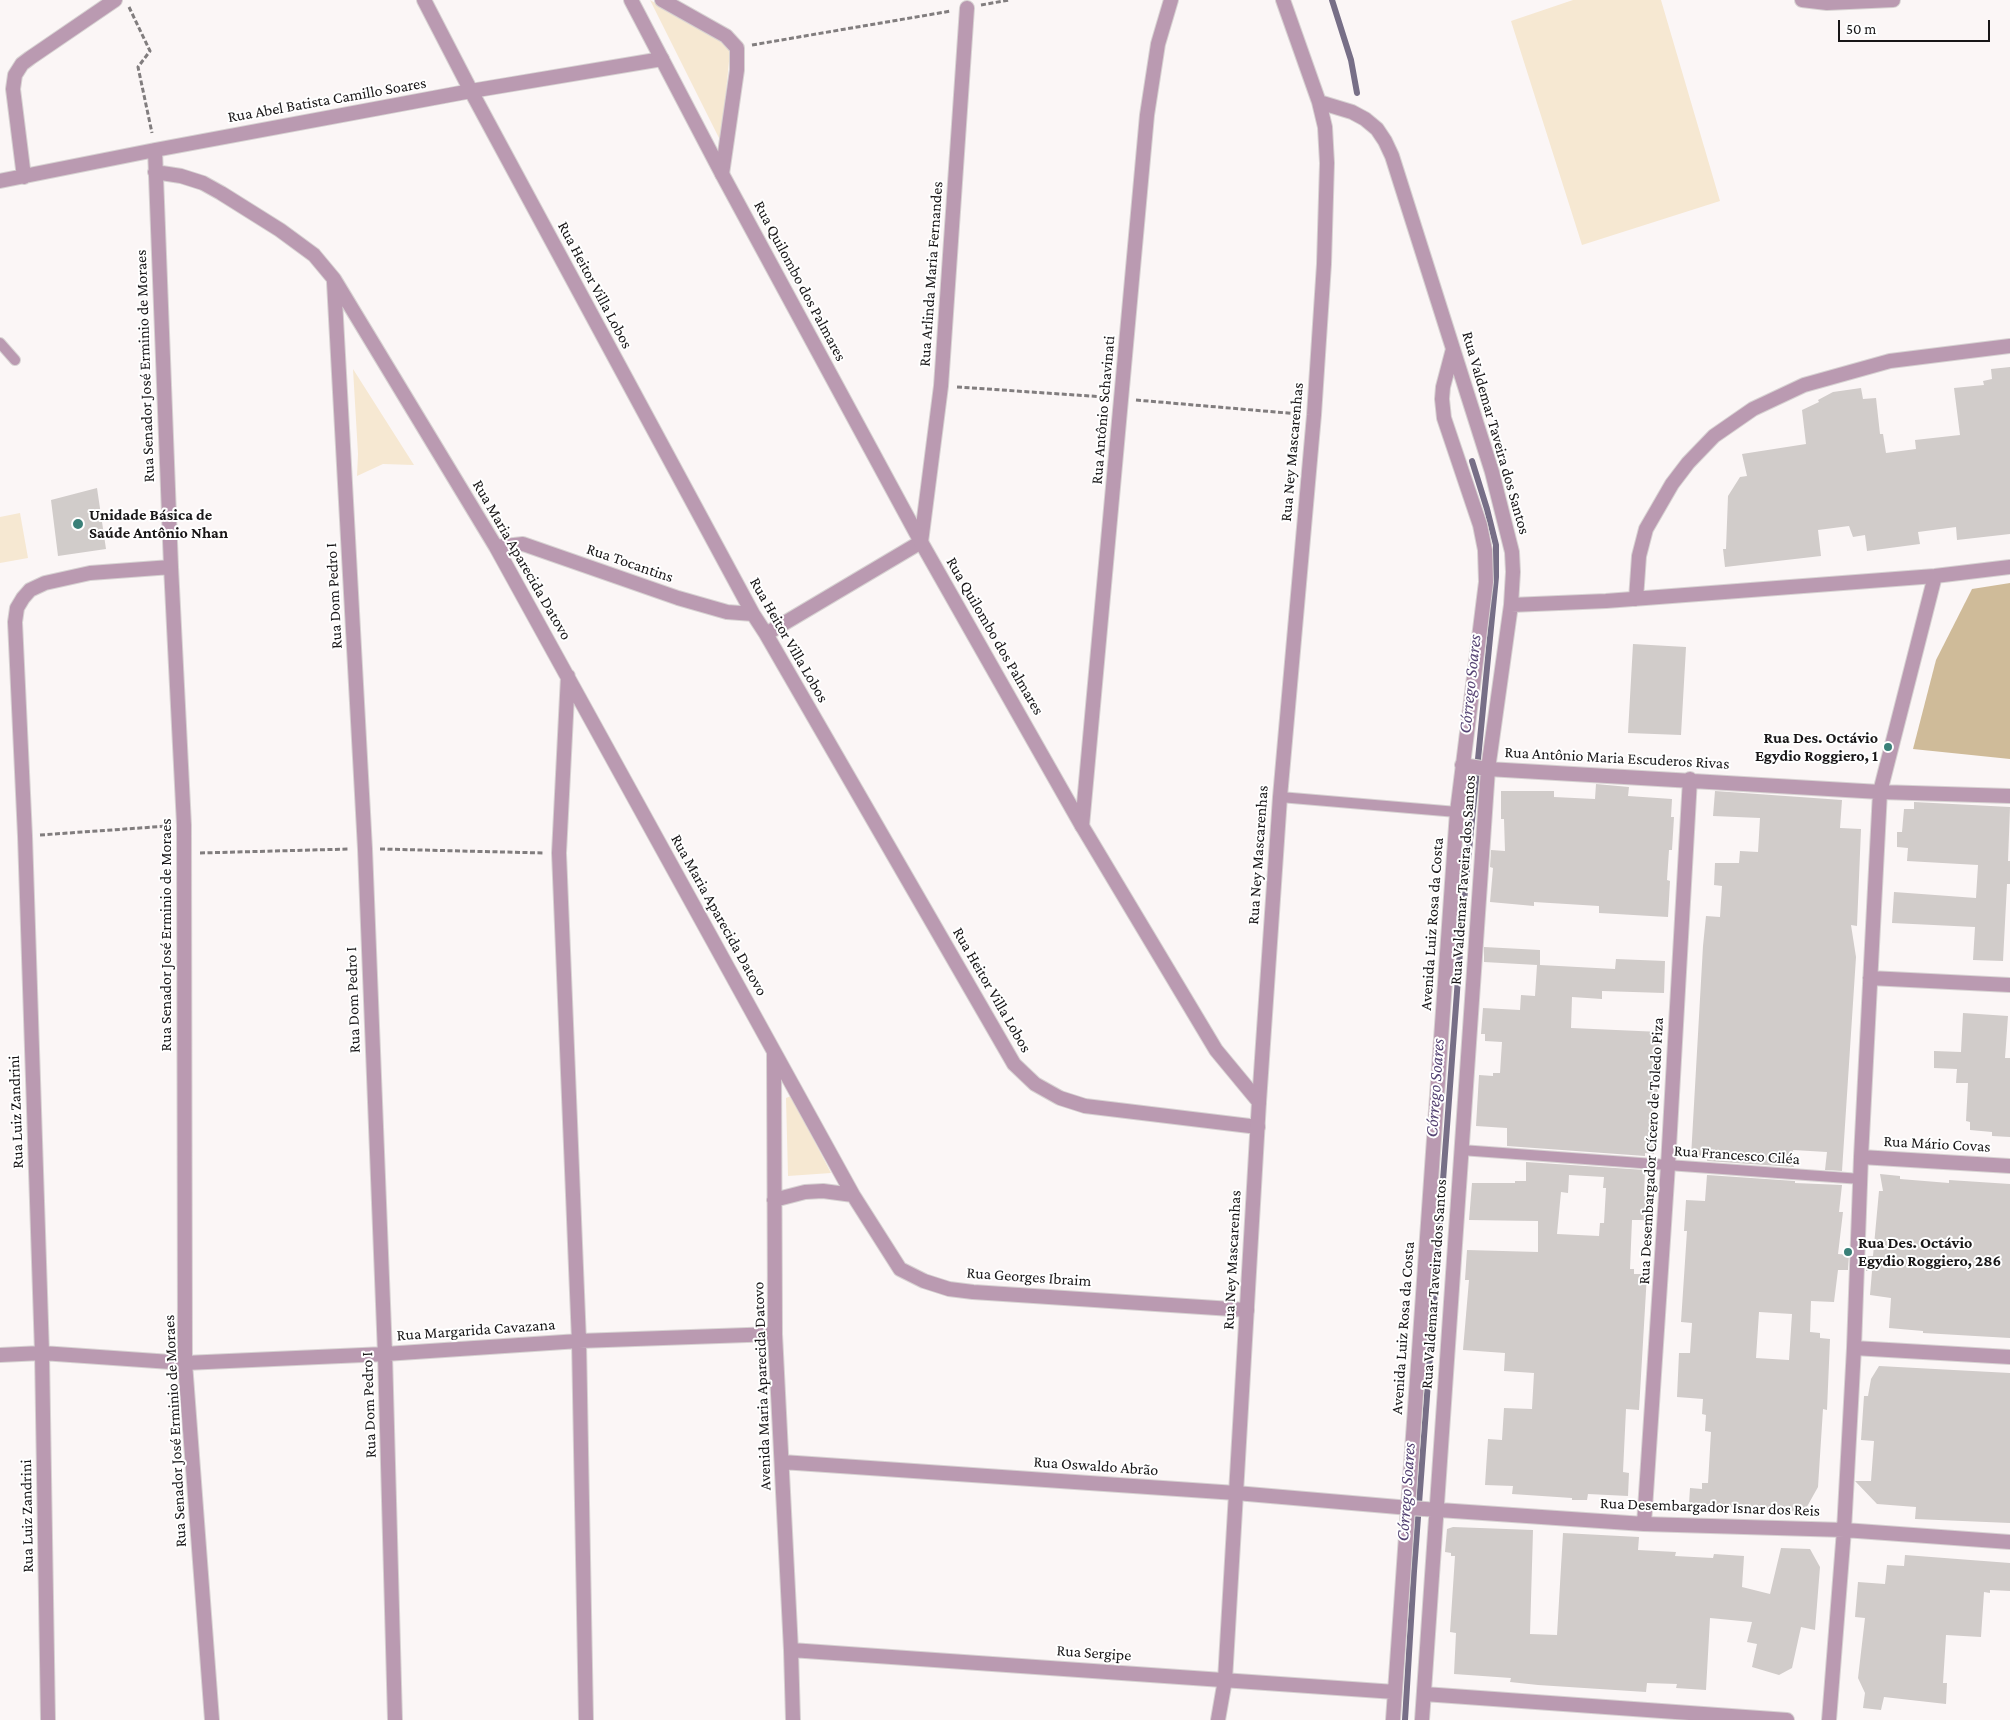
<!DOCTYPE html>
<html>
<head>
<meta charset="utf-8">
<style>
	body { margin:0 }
	#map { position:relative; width:2010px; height:1720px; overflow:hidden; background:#fbf6f6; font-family:"Crimson Pro",serif }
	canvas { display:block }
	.scale { position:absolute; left:1838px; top:20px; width:152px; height:22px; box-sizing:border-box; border:2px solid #181617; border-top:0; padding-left:6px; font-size:15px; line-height:18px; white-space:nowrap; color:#181617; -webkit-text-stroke:4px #fff; paint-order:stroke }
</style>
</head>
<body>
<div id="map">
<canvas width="2010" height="1720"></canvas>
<div class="scale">50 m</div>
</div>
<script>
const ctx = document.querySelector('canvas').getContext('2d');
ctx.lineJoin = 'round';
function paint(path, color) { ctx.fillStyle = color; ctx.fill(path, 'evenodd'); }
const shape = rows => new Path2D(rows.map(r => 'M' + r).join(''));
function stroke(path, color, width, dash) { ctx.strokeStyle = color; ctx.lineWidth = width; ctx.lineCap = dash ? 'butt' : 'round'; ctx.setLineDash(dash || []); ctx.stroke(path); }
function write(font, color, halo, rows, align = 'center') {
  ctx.font = font + ' "Crimson Pro",serif'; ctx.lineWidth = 4; ctx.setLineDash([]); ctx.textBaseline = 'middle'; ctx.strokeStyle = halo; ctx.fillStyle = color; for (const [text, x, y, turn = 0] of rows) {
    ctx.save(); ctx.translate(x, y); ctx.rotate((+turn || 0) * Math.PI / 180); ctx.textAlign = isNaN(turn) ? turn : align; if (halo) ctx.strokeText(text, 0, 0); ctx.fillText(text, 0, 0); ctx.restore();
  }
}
const green = shape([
	[650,0,723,43,730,51,721,142],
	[1573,0,1661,0,1720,201,1582,245,1511,21],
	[353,369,414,465,383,464,357,476,358,454],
	[20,513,28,558,0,563,0,517],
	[791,1096,831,1173,788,1176,786,1098]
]);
const forest = shape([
	[2010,583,2010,759,1913,749,1936,660,1972,589]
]);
const stream = shape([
	[1332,0,1351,60,1357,93],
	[1405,1720,1414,1571,1463,911,1496,577,1496,545,1487,509,1472,461]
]);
const building = shape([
	[2010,367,2010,534,1957,540,1956,527,1918,532,1920,544,1867,551,1865,535,1853,537,1849,526,1818,530,1821,556,1725,567,1723,549,1726,549,1728,496,1740,477,1747,476,1742,454,1806,444,1802,410,1819,402,1818,400,1833,392,1861,388,1863,399,1876,398,1880,434,1883,434,1886,453,1916,449,1915,440,1960,435,1954,388,1984,385,1983,381,1992,379,1991,369],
	[97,488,106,549,58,556,51,500],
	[1633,644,1686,647,1681,735,1628,733],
	[1596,784,1629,787,1628,796,1672,799,1671,817,1674,817,1672,850,1669,850,1667,880,1670,881,1668,917,1599,913,1599,906,1534,902,1534,906,1490,902,1493,868,1490,867,1491,850,1505,851,1504,819,1501,819,1501,791,1554,791,1554,797,1595,799],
	[1715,791,1842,800,1840,828,1861,829,1857,926,1851,925,1856,957,1842,1171,1825,1170,1827,1152,1793,1150,1794,1167,1707,1161,1708,1158,1691,1157,1703,946,1706,916,1720,917,1722,886,1714,885,1715,863,1739,863,1740,851,1758,852,1760,818,1713,816],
	[1914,802,2010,807,2008,861,2010,861,2010,884,2007,884,2003,961,1973,960,1975,927,1892,923,1894,892,1976,898,1978,865,1907,861,1908,848,1897,847,1897,832,1902,832,1904,809,1914,809],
	[1484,947,1540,950,1540,965,1615,969,1616,959,1665,961,1664,993,1602,991,1602,999,1572,997,1571,1028,1661,1032,1654,1154,1645,1153,1645,1156,1507,1146,1507,1128,1476,1126,1479,1075,1493,1076,1493,1073,1500,1073,1502,1042,1485,1041,1485,1034,1481,1034,1483,1008,1520,1010,1521,995,1535,996,1537,965,1484,962],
	[1963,1013,2008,1016,2005,1058,2010,1058,2010,1137,1992,1136,1992,1132,1970,1130,1970,1122,1966,1121,1968,1083,1956,1083,1957,1069,1934,1068,1934,1051,1961,1052],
	[1526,1162,1645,1170,1644,1196,1652,1197,1651,1220,1632,1220,1630,1269,1634,1269,1634,1274,1647,1274,1639,1410,1626,1409,1623,1472,1629,1473,1628,1496,1588,1494,1587,1500,1572,1500,1572,1498,1512,1494,1513,1486,1485,1485,1488,1439,1502,1440,1504,1408,1532,1409,1534,1373,1504,1371,1505,1353,1463,1350,1469,1280,1465,1280,1467,1250,1538,1252,1538,1221,1469,1220,1472,1183,1515,1183,1515,1181,1526,1181],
	[1569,1175,1604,1177,1603,1188,1606,1188,1604,1223,1600,1223,1599,1236,1557,1234,1561,1192,1568,1193],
	[1880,1174,1900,1176,1900,1179,1949,1183,1949,1180,2010,1184,2010,1338,1923,1333,1923,1331,1889,1328,1891,1298,1870,1295,1872,1271,1866,1271,1866,1256,1873,1256,1879,1191,1883,1191],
	[1707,1175,1795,1181,1795,1183,1842,1185,1839,1212,1843,1212,1838,1254,1849,1255,1848,1270,1838,1270,1834,1302,1811,1301,1810,1332,1820,1333,1820,1338,1830,1339,1827,1410,1823,1409,1818,1487,1804,1512,1689,1504,1690,1488,1702,1489,1702,1483,1708,1483,1711,1432,1705,1431,1706,1415,1702,1414,1703,1399,1677,1397,1679,1353,1690,1353,1692,1323,1681,1322,1687,1231,1684,1231,1686,1200,1705,1201],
	[1759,1312,1792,1314,1789,1360,1756,1358],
	[1879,1366,2010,1373,2010,1523,1915,1519,1916,1507,1877,1504,1855,1481,1871,1481,1874,1441,1861,1440,1864,1396,1868,1396,1871,1379],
	[1453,1527,1533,1530,1530,1634,1557,1635,1563,1533,1639,1537,1638,1550,1676,1552,1675,1556,1713,1558,1714,1554,1744,1556,1742,1587,1770,1594,1781,1548,1810,1549,1820,1567,1815,1630,1801,1627,1792,1668,1779,1675,1752,1667,1757,1644,1747,1642,1752,1622,1710,1618,1706,1690,1676,1688,1677,1684,1647,1683,1646,1692,1538,1685,1510,1682,1511,1678,1454,1674,1456,1633,1450,1632,1455,1556,1451,1556,1451,1553,1445,1552,1447,1529],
	[1905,1555,2010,1563,2010,1591,1990,1590,1990,1593,1984,1592,1981,1637,1946,1635,1943,1683,1947,1683,1946,1704,1884,1697,1881,1710,1863,1708,1865,1693,1858,1678,1865,1618,1855,1617,1858,1582,1885,1584,1887,1565,1904,1566]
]);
const path = shape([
	[981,5,1009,0],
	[129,7,150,51,138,67,152,133],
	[752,45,951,11],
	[957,387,1105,397],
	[1136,400,1299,414],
	[40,835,168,826],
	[380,849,544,853],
	[200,853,349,849]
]);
const service = shape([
	[0,343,15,360],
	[1280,797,1457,812],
	[1461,1150,1861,1179]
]);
const minor = shape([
	[424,0,471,91,753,614,766,634,1014,1064,1035,1084,1060,1098,1085,1106,1258,1127],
	[662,0,726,36,737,48,737,70,722,174],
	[1802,0,1827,3,1893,0],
	[1319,102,1352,112,1365,119,1377,129,1385,141,1392,156,1492,472,1512,552,1513,572,1511,605,1488,769,1422,1720],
	[155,150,171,567,184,825,185,1363,212,1720],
	[155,172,181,176,203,183,221,193,280,230,314,255,334,279,496,547,853,1195,900,1269,924,1281,949,1289,973,1292,1247,1310],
	[24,177,13,89,15,75,22,64,30,58,115,0],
	[0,181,155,150,471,91,662,59],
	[334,282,365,849,385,1354,395,1720],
	[496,547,523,544,678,598,727,612,753,614],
	[1636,599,1639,556,1646,529,1672,484,1688,463,1714,436,1753,409,1804,385,1890,361,2010,346],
	[1511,605,1606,601,1935,576,2010,567],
	[766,634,921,542,941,386,967,8],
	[568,676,559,853,579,1341,586,1720],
	[1462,765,1488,769,1880,792,2010,796],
	[1082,826,1147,115,1158,44,1171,0],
	[1870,978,2010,985],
	[774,1054,775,1334,791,1650,793,1720],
	[1259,1102,1280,797,1314,415,1324,264,1327,163,1325,127,1319,102,1283,0],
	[1861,1157,2010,1166],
	[774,1200,805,1192,823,1191,853,1195],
	[1854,1348,2010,1357],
	[0,1355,42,1353,185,1363,385,1354,579,1341,775,1334],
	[782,1462,1236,1493,1410,1508,1644,1524,1844,1530,2010,1542],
	[1644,1524,1668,1165,1690,779],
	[791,1650,1395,1692],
	[1424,1694,1787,1720],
	[48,1720,42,1353,25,836,15,622,17,608,23,598,30,590,45,583,90,573,171,567],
	[1393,1720,1457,812,1486,582,1485,550,1480,525,1444,418,1442,399,1443,387,1453,349],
	[1829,1720,1844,1530,1854,1348,1861,1157,1880,792,1935,576]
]);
const tertiary = shape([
	[631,0,722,174,921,542,1082,826,1216,1050,1259,1102,1225,1680,1218,1720]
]);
const markers = [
	[78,524,6,"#3a8078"],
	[1888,747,5,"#3a8078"],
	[1848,1252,5,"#3a8078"]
];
const streetNames = [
	["Rua Abel Batista Camillo Soares",327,100,-10],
	["Rua Arlinda Maria Fernandes",931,274,-86],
	["Rua Quilombo dos Palmares",800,281,62],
	["Rua Heitor Villa Lobos",595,285,62],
	["Rua Senador José Erminio de Moraes",145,366,-92],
	["Rua Antônio Schavinati",1103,410,-85],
	["Rua Valdemar Taveira dos Santos",1496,433,74],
	["Rua Ney Mascarenhas",1292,452,-85],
	["Rua Maria Aparecida Datovo",522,560,60],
	["Rua Tocantins",630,563,19],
	["Rua Dom Pedro I",334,596,-93],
	["Rua Quilombo dos Palmares",995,636,60],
	["Rua Heitor Villa Lobos",789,640,60],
	["Rua Antônio Maria Escuderos Rivas",1617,758,3],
	["Rua Ney Mascarenhas",1258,855,-86],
	["Rua Valdemar Taveira dos Santos",1463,880,-86],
	["Rua Maria Aparecida Datovo",719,915,61],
	["Avenida Luiz Rosa da Costa",1432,924,-86],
	["Rua Senador José Erminio de Moraes",166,935,-90],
	["Rua Heitor Villa Lobos",992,990,60],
	["Rua Dom Pedro I",353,1000,-92],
	["Rua Luiz Zandrini",16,1112,-92],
	["Rua Mário Covas",1937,1144,3],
	["Rua Desembargador Cícero de Toledo Piza",1651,1151,-87],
	["Rua Francesco Ciléa",1737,1155,4],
	["Rua Ney Mascarenhas",1232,1260,-87],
	["Rua Georges Ibraim",1029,1277,4],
	["Rua Valdemar Taveira dos Santos",1434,1284,-86],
	["Avenida Luiz Rosa da Costa",1403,1328,-86],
	["Rua Margarida Cavazana",476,1330,-4],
	["Avenida Maria Aparecida Datovo",762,1386,-92],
	["Rua Dom Pedro I",369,1405,-92],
	["Rua Senador José Erminio de Moraes",175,1431,-93],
	["Rua Oswaldo Abrão",1096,1466,4],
	["Rua Desembargador Isnar dos Reis",1710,1507,2],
	["Rua Luiz Zandrini",27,1516,-91],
	["Rua Sergipe",1094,1653,4]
];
const poiNames = [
	["Unidade Básica de",89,515],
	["Saúde Antônio Nhan",89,533],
	["Rua Des. Octávio",1878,738,"right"],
	["Egydio Roggiero, 1",1878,756,"right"],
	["Rua Des. Octávio",1858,1243],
	["Egydio Roggiero, 286",1858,1261]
];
const waterNames = [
	["Córrego Soares",1470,684,-84],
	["Córrego Soares",1435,1088,-86],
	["Córrego Soares",1406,1492,-86]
];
paint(green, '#f6e8d2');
paint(forest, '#cfbb99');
stroke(stream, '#776f87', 6);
paint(building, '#d1ccca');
stroke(service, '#d7d2d2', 12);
stroke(minor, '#d7d2d2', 16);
stroke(tertiary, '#d7d2d2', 16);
stroke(path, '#817d7e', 3, [5, 2.5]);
stroke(service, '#ba9ab1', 10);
stroke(minor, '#ba9ab1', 14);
stroke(tertiary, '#ba9ab1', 14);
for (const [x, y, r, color] of markers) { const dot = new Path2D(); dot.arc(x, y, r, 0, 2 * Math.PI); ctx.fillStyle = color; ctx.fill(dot); stroke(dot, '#fff', 2); }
write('16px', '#181617', '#fff', streetNames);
write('bold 16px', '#181617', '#fff', poiNames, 'left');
write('italic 18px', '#554373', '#fff', waterNames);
</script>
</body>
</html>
